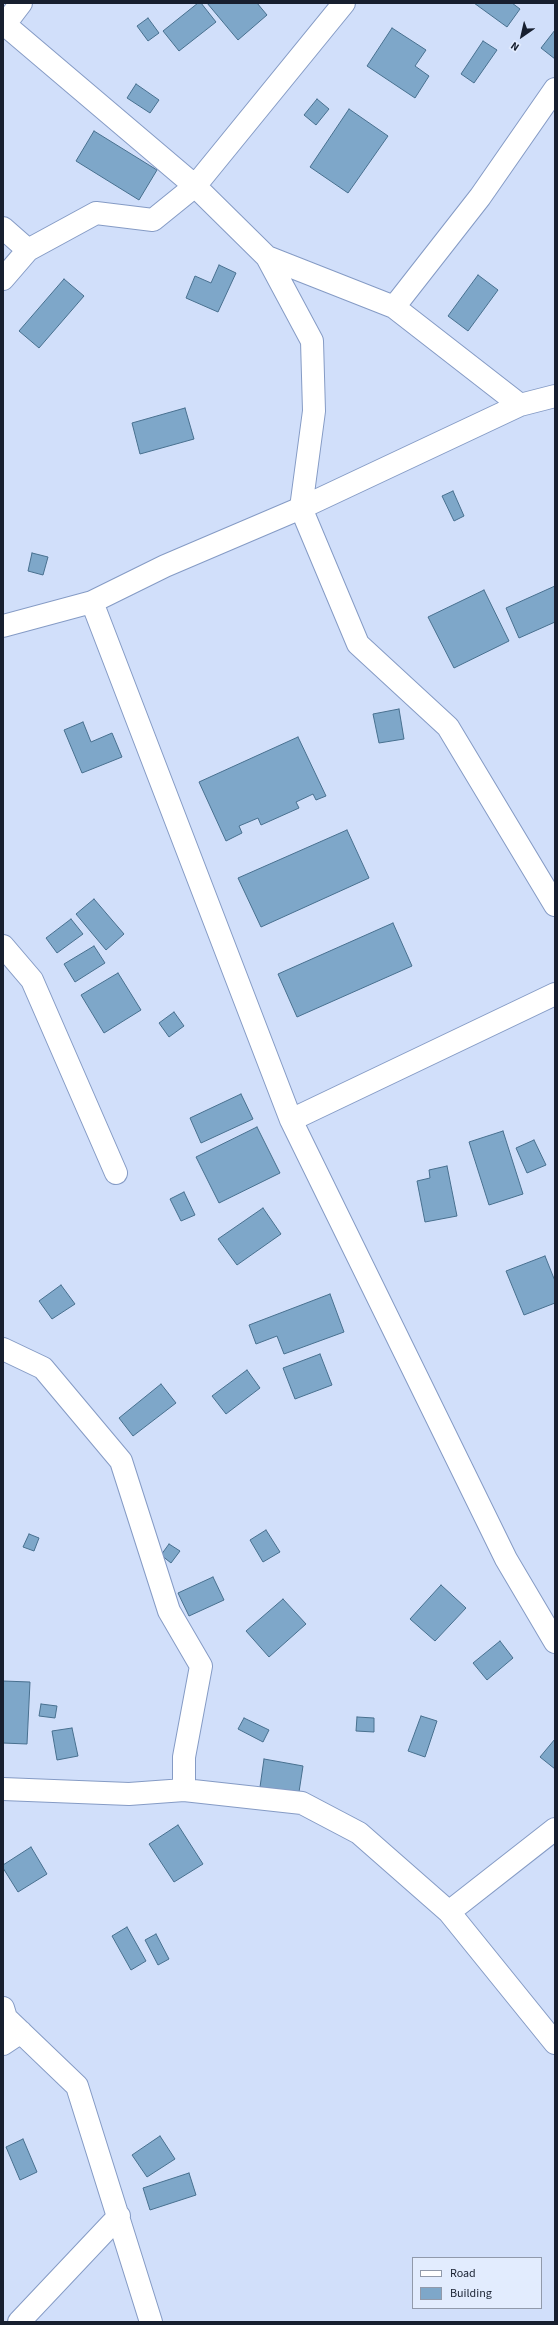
<!DOCTYPE html>
<html>
<head>
<meta charset="utf-8">
<style>
	body { margin:0 }
	#map { position:relative; width:558px; height:2325px; overflow:hidden; background:#d1dffa; font-family:"Source Sans 3",sans-serif }
	canvas { display:block }
	.frame { position:absolute; inset:0; border:4px solid #171f2f; pointer-events:none }
	.legend { position:absolute; left:412px; top:2257px; width:130px; height:52px; box-sizing:border-box; background:#e2ecfe; border:1px solid #919aab; margin:0; padding:5px 7px; list-style:none; font-size:12px; color:#171f2f }
	.legend li { display:flex; align-items:center; gap:8px; height:20px }
	.legend b { width:20px; border:1px solid #919aab }
	.north { position:absolute; left:502px; top:16px; width:40px; height:40px; -webkit-text-stroke:3px #e2ecfe; paint-order:stroke; rotate:214deg; font-size:11px; font-weight:700; line-height:16px; text-align:center; color:#171f2f }
	.north::after { content:''; display:block; margin:auto; width:14px; height:18px; background:#171f2f; clip-path:polygon(50% 0,100% 100%,50% 72%,0 100%) }
</style>
</head>
<body>
<div id="map">
<canvas width="558" height="2325"></canvas>
<div class="frame"></div>
<ul class="legend">
<li><b style="height:5px;background:#fff"></b>Road</li>
<li><b style="height:11px;background:#7ea7c9"></b>Building</li>
</ul>
<div class="north">N</div>
</div>
<script>
const ctx = document.querySelector('canvas').getContext('2d');
ctx.lineJoin = 'round';
function paint(path, color) { ctx.fillStyle = color; ctx.fill(path, 'evenodd'); }
const shape = rows => new Path2D(rows.map(r => 'M' + r).join(''));
function stroke(path, color, width, dash) { ctx.strokeStyle = color; ctx.lineWidth = width; ctx.lineCap = dash ? 'butt' : 'round'; ctx.setLineDash(dash || []); ctx.stroke(path); }
const building = shape([
	[198,3,201,3,216,22,179,51,163,31,198,3],
	[207,3,257,3,267,15,238,40,207,3],
	[474,3,512,3,520,9,507,27,474,3],
	[148,18,159,33,148,41,137,26,148,18],
	[392,28,426,50,415,66,429,76,415,98,367,66,392,28],
	[555,30,555,59,541,48,555,30],
	[483,41,497,50,474,83,461,74,483,41],
	[136,84,159,100,150,113,127,98,136,84],
	[317,99,329,109,316,125,304,115,317,99],
	[349,109,388,136,348,193,310,167,349,109],
	[94,131,157,170,139,200,76,161,94,131],
	[219,265,236,273,218,312,186,298,195,276,211,283,219,265],
	[478,275,498,290,468,331,448,316,478,275],
	[64,279,84,296,39,348,19,331,64,279],
	[185,408,194,439,140,454,132,423,185,408],
	[453,491,464,516,454,521,442,496,453,491],
	[32,553,48,557,43,575,28,571,32,553],
	[555,586,555,622,519,638,506,608,555,586],
	[484,590,509,641,454,668,428,617,484,590],
	[399,709,404,739,379,743,373,714,399,709],
	[83,722,91,742,112,733,122,757,82,773,64,730,83,722],
	[298,737,326,796,316,800,313,794,296,802,299,808,261,825,258,818,239,826,242,833,226,841,199,782,298,737],
	[347,830,369,878,261,927,238,878,347,830],
	[94,899,124,934,106,950,76,914,94,899],
	[71,919,83,934,57,953,46,938,71,919],
	[393,923,412,966,297,1017,278,974,393,923],
	[94,946,105,963,75,982,64,964,94,946],
	[118,973,141,1010,104,1033,81,995,118,973],
	[174,1012,184,1026,169,1037,159,1023,174,1012],
	[241,1094,253,1119,201,1143,190,1118,241,1094],
	[257,1127,280,1173,219,1203,196,1157,257,1127],
	[503,1131,523,1194,489,1205,469,1142,503,1131],
	[534,1140,546,1165,527,1173,516,1148,534,1140],
	[447,1166,457,1216,425,1222,417,1181,430,1178,429,1170,447,1166],
	[184,1192,195,1215,181,1221,170,1199,184,1192],
	[263,1208,281,1234,237,1265,218,1239,263,1208],
	[545,1256,555,1281,555,1303,524,1315,506,1271,545,1256],
	[61,1285,75,1304,52,1319,39,1301,61,1285],
	[330,1294,344,1332,284,1354,277,1336,256,1344,249,1325,330,1294],
	[320,1354,332,1385,295,1399,283,1368,320,1354],
	[247,1370,260,1388,226,1414,212,1396,247,1370],
	[161,1384,176,1403,133,1436,119,1418,161,1384],
	[266,1530,280,1552,263,1562,250,1540,266,1530],
	[29,1534,39,1538,34,1551,23,1547,29,1534],
	[169,1544,180,1551,171,1563,161,1555,169,1544],
	[213,1577,224,1600,189,1616,178,1593,213,1577],
	[441,1585,466,1608,435,1641,410,1619,441,1585],
	[283,1599,306,1624,269,1657,246,1631,283,1599],
	[500,1641,513,1658,487,1680,473,1663,500,1641],
	[3,1681,30,1682,27,1744,3,1743,3,1681],
	[41,1704,57,1706,55,1718,39,1716,41,1704],
	[421,1716,437,1721,425,1757,408,1751,421,1716],
	[357,1717,374,1718,374,1732,356,1731,357,1717],
	[244,1718,269,1730,263,1742,238,1729,244,1718],
	[72,1728,78,1756,57,1760,52,1731,72,1728],
	[555,1739,555,1769,540,1757,555,1739],
	[264,1759,303,1766,299,1792,260,1787,264,1759],
	[178,1825,203,1864,174,1882,149,1844,178,1825],
	[31,1847,47,1874,18,1892,3,1868,3,1865,31,1847],
	[127,1927,146,1961,131,1970,112,1936,127,1927],
	[156,1934,169,1959,158,1965,145,1940,156,1934],
	[160,2136,175,2159,147,2177,132,2155,160,2136],
	[23,2139,37,2172,20,2180,6,2147,23,2139],
	[189,2173,196,2195,150,2210,143,2188,189,2173]
]);
const minor = shape([
	[3,23,195,186,267,257,394,307,520,405],
	[5,24,21,3],
	[3,228,28,250],
	[267,257,312,341,314,411,301,508,358,644,448,727,555,905],
	[3,279,28,250,96,213,153,220,195,186,344,3],
	[394,307,480,197,555,89],
	[92,602,291,1120,506,1559,555,1642],
	[3,626,92,602,165,566,301,508,520,405,555,396],
	[3,946,32,980,116,1173],
	[291,1120,555,994],
	[3,1349,43,1368,121,1461,169,1611,201,1666,184,1757,184,1790,129,1794,3,1789],
	[184,1790,302,1803,359,1833,449,1912,555,2043],
	[449,1912,555,1829],
	[3,2008,6,2018,77,2086,151,2322],
	[3,2044,21,2032],
	[19,2322,119,2216]
]);
paint(building, '#7ea7c9');
stroke(building, '#48708f', 1);
stroke(minor, '#859bc5', 24);
stroke(minor, '#fff', 22);
</script>
</body>
</html>
